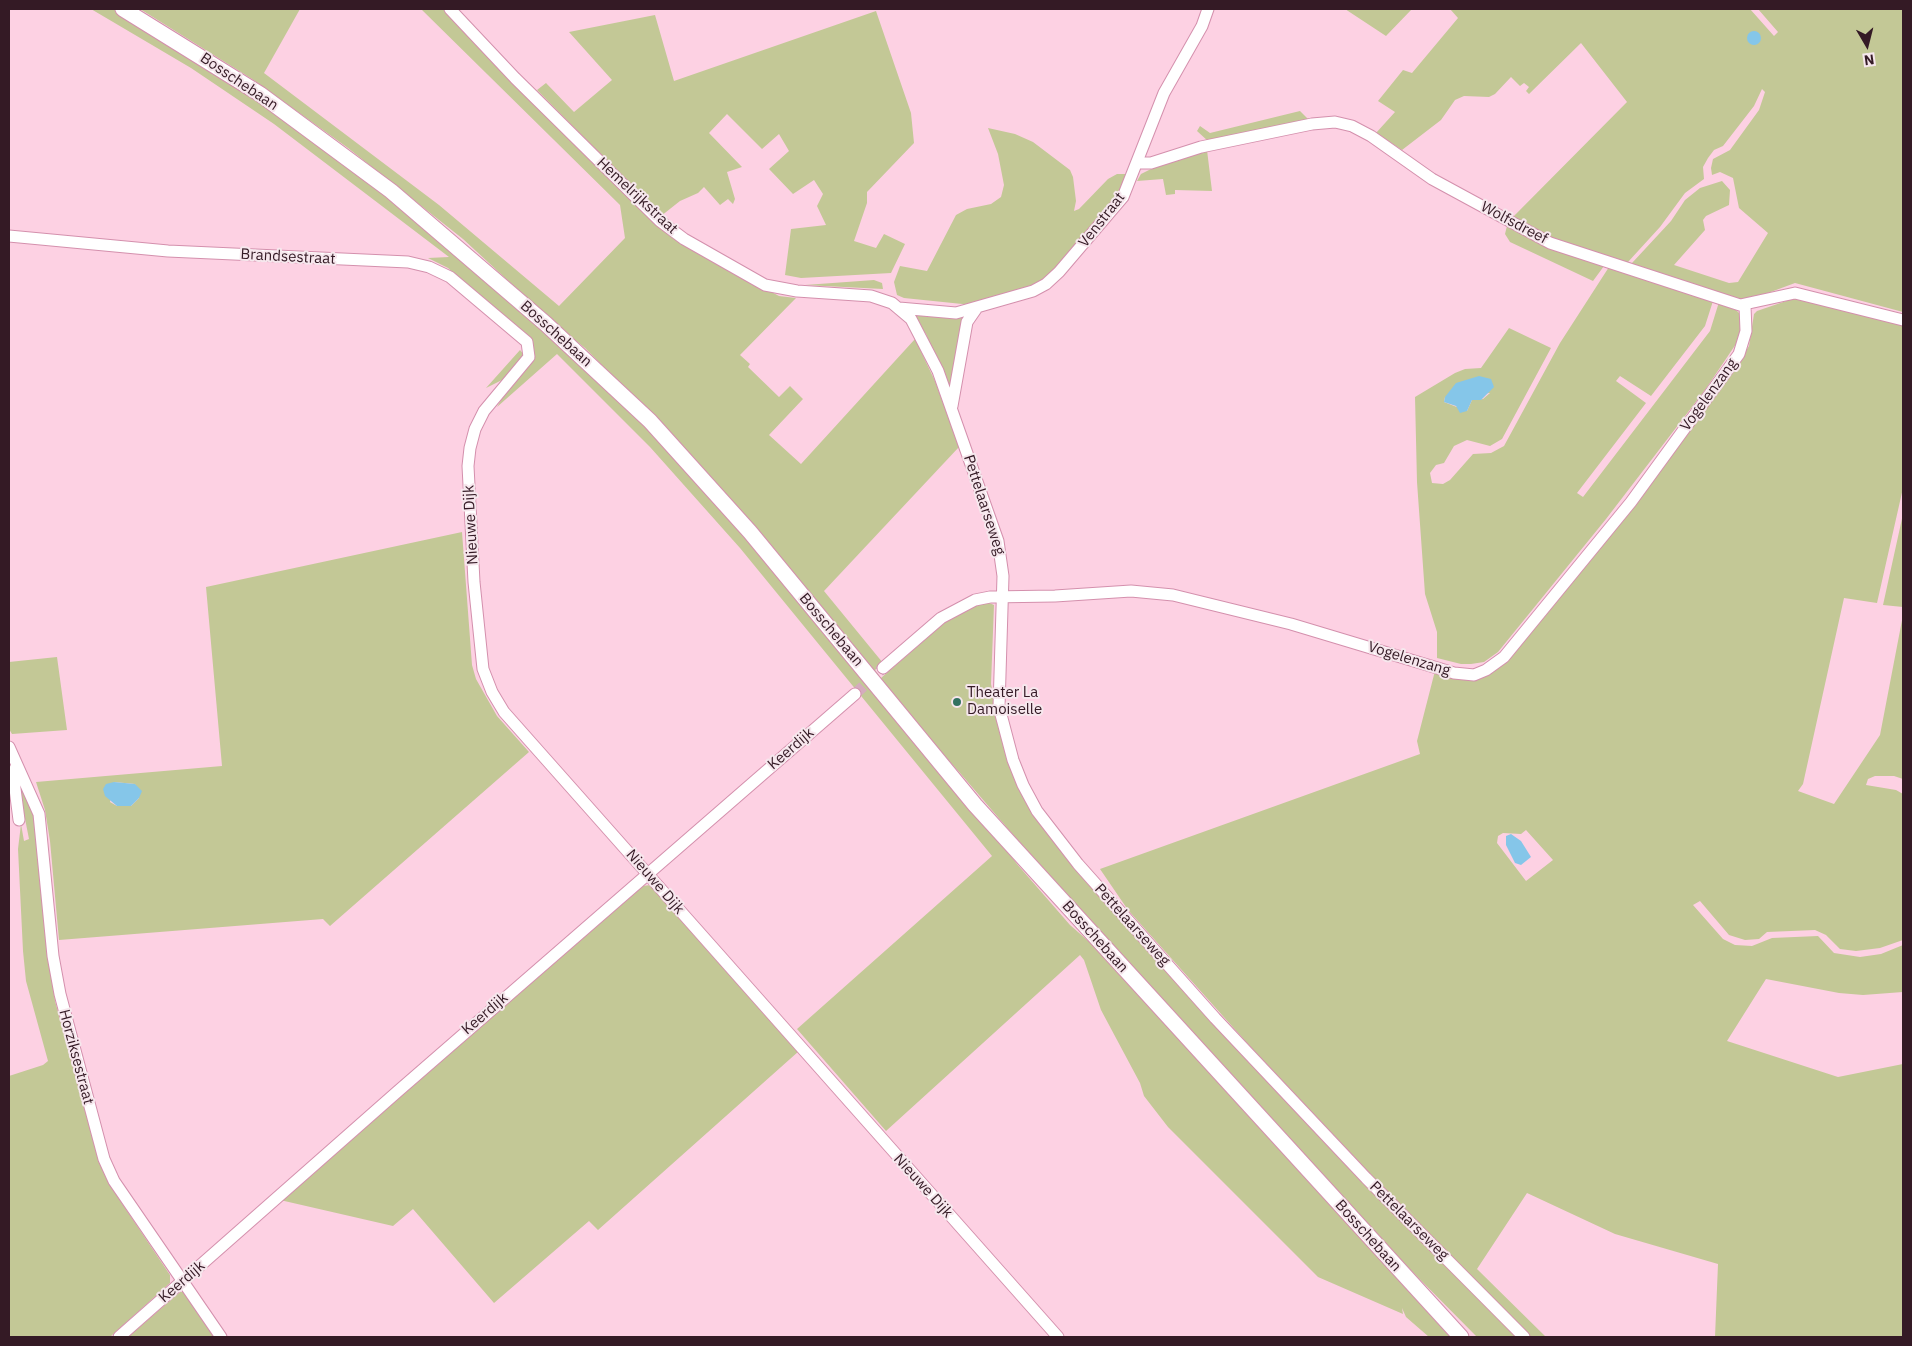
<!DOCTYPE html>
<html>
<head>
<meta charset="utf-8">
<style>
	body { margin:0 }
	#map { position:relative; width:1912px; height:1346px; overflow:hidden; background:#fdd1e3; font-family:"IBM Plex Sans",sans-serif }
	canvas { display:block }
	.frame { position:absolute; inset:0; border:10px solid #341a25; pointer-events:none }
	.north { position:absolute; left:1842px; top:20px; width:50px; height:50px; -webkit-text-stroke:4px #f6e7ed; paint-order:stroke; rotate:172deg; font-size:14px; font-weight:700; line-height:20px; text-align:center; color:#341a25 }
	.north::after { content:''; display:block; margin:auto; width:18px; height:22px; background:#341a25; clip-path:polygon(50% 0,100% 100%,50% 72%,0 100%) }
</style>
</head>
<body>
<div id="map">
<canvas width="1912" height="1346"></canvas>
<div class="frame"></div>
<div class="north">N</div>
</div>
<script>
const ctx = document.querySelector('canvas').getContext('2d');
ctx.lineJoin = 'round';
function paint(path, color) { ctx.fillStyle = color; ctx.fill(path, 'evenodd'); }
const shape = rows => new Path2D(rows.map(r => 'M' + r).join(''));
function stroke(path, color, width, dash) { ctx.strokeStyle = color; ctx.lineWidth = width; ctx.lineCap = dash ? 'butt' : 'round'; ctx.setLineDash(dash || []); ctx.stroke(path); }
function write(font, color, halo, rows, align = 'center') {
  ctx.font = font + ' "IBM Plex Sans",sans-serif'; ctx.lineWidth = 4; ctx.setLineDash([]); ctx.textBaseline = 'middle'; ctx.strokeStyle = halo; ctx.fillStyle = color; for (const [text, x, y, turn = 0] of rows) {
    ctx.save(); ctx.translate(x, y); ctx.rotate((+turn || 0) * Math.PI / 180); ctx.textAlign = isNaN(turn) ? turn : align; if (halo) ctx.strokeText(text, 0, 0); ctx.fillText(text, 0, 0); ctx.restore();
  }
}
const green = shape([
	[91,9,119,9,209,64,444,237,668,446,983,818,1017,864,1070,925,1094,946,1454,1337,1429,1337,1406,1317,1402,1308,1403,1314,1318,1277,1168,1127,1144,1096,1140,1083,1101,1010,1084,960,1080,955,886,1131,797,1029,992,856,740,548,650,447,557,354,497,407,508,388,533,356,463,281,448,268,428,258,449,257,274,124,191,68],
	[140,9,300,9,264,73,439,205,559,306,625,238,620,205,421,9,447,9,651,217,652,221,749,280,779,296,796,298,740,355,750,364,748,367,779,397,790,386,803,399,769,435,801,464,915,339,935,381,959,447,824,591,883,663,875,670,881,678,945,622,960,611,987,602,994,605,991,684,1002,738,1049,832,1518,1337,1477,1337,1380,1239,1058,887,960,773,888,694,769,543,703,468,585,348,556,325,463,239,348,148,252,79],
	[1345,9,1412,9,1386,36],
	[1450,9,1750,9,1774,36,1778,32,1758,9,1903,9,1903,312,1795,283,1749,300,1740,300,1635,267,1632,263,1671,221,1685,200,1700,188,1722,181,1730,190,1729,205,1706,216,1703,220,1705,230,1674,265,1729,283,1738,282,1768,233,1739,208,1733,178,1720,172,1712,175,1711,168,1713,159,1730,150,1759,110,1765,92,1762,89,1754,106,1723,146,1714,150,1708,158,1703,167,1704,179,1685,193,1660,227,1628,262,1624,263,1559,241,1512,218,1627,102,1581,43,1529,94,1526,91,1529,87,1524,83,1520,86,1511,77,1495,94,1489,97,1464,96,1455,100,1441,120,1402,150,1376,133,1395,112,1378,101,1403,70,1412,73,1458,18],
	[876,11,911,113,914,143,867,192,867,203,854,241,876,248,884,234,905,244,891,273,801,278,785,275,791,229,826,225,817,206,823,194,814,180,793,194,769,169,789,151,779,134,762,149,727,114,709,133,742,167,727,172,735,199,733,204,728,199,720,205,704,187,698,193,680,201,661,216,537,90,546,83,574,112,612,80,569,32,655,15,674,81],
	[1300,111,1308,119,1209,142,1197,131,1200,126,1210,133],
	[988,128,1015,134,1033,142,1070,170,1073,177,1076,201,1074,211,1079,209,1108,179,1117,174,1126,174,1121,195,1043,283,972,305,904,298,897,295,894,282,900,266,927,271,956,215,967,209,991,204,1001,197,1004,185,998,154],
	[1207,150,1212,191,1175,190,1175,194,1166,195,1163,179,1137,181,1141,174,1171,159],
	[1507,226,1604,266,1593,281,1510,242,1505,234],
	[1609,267,1713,301,1705,326,1651,396,1620,376,1616,381,1646,403,1577,493,1583,497,1710,331,1719,302,1733,307,1741,315,1740,338,1705,390,1606,519,1498,652,1484,662,1471,664,1461,664,1437,658,1437,632,1425,594,1417,482,1415,397,1455,373,1465,369,1481,368,1509,328,1551,348,1502,439,1490,446,1467,440,1454,446,1444,463,1436,465,1430,473,1432,483,1443,484,1450,480,1473,454,1491,453,1504,446,1560,343],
	[1490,393,1483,399,1472,400,1467,411,1444,402,1445,397],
	[874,280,882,283,883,289,805,285],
	[1802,298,1903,325,1903,488,1877,603,1844,598,1803,784,1798,791,1834,804,1880,735,1903,615,1903,779,1894,776,1875,776,1868,779,1866,785,1896,790,1903,794,1903,940,1880,948,1856,951,1840,949,1826,935,1815,930,1767,932,1759,939,1745,940,1729,935,1700,901,1693,905,1723,939,1735,945,1752,946,1772,938,1818,936,1834,953,1860,957,1881,954,1903,945,1903,992,1863,995,1839,993,1766,979,1727,1041,1838,1077,1903,1064,1903,1337,1715,1337,1718,1264,1615,1234,1527,1193,1477,1269,1546,1337,1530,1337,1409,1215,1256,1053,1128,910,1100,869,1420,754,1417,741,1436,667,1487,671,1740,360,1749,346,1754,314,1757,311,1792,299],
	[1526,830,1553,860,1526,881,1497,843,1498,836,1503,833,1521,834],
	[968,314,951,392,926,334,911,315],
	[520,350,525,356,510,376,486,388],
	[1903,514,1903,607,1883,605],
	[462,532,472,665,476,679,497,716,529,752,330,926,323,919,59,940,50,841,45,810,36,782,222,766,206,587],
	[114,782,135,784,139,798,131,806,117,806,110,802],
	[57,657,67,730,12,734,9,729,9,662],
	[16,773,36,813,55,1001,100,1161,119,1199,170,1275,170,1283,110,1337,9,1337,9,1076,43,1065,48,1061,26,981,23,951,18,849,21,824,24,841,29,839],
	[651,885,799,1051,598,1230,589,1221,494,1303,413,1209,393,1226,280,1200,642,886],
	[180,1292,184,1292,220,1337,128,1337]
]);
const water = shape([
	'1747 38a7 7 0 1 1 14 0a7 7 0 1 1-14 0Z',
	[1479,376,1491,379,1494,387,1481,400,1472,400,1467,411,1460,413,1456,406,1444,402,1445,397,1456,383],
	[114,782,135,784,142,791,139,798,131,806,117,806,105,796,103,789,106,784],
	[1511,834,1521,841,1531,857,1521,865,1515,863,1506,845,1506,836]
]);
const minorTunnel = shape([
	[855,694,883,668]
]);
const minor = shape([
	[450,9,515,78,660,221,684,239,765,285,797,291,871,296,892,303,911,319,938,371,998,541,1003,576,999,707,1013,760,1023,785,1037,811,1078,864,1215,1018,1366,1178,1524,1337],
	[1138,163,1151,163,1201,147,1312,124,1335,122,1352,126,1371,136,1432,179,1550,243,1740,305,1795,293,1903,320],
	[9,236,168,251,408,262,429,267,450,277,527,342,529,357,484,411,475,429,470,448,468,466,474,582,483,669,492,692,504,712,1058,1337],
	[899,308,956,313,1033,291,1046,284,1059,272,1123,197,1164,93,1202,26,1208,9],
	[952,406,967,322,976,309],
	[883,668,941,618,975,600,990,597,1055,596,1131,591,1173,595,1291,624,1454,673,1474,675,1486,670,1504,657,1631,502,1739,354,1746,331,1745,306],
	[9,747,39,814,53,956,60,994,104,1159,114,1181,221,1337],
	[17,765,13,773,19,820],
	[119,1337,397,1092,855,694]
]);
const major = shape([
	[123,9,260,94,391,191,546,324,650,421,750,532,975,805,1461,1337]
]);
const markers = [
	[957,702,5,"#327260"]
];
const streetNames = [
	["Bosschebaan",239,82,34],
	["Hemelrijkstraat",637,196,43],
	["Venstraat",1102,220,-52],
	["Wolfsdreef",1514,223,28],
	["Brandsestraat",288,257,3],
	["Bosschebaan",556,334,42],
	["Vogelenzang",1709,395,-54],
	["Pettelaarseweg",984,505,72],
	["Nieuwe Dijk",471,525,-93],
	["Bosschebaan",831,630,50],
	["Vogelenzang",1409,659,17],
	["Keerdijk",791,749,-41],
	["Nieuwe Dijk",655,882,49],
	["Pettelaarseweg",1132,925,48],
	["Bosschebaan",1095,937,48],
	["Keerdijk",485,1014,-41],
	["Horziksestraat",76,1057,75],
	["Nieuwe Dijk",923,1186,48],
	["Pettelaarseweg",1409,1221,45],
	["Bosschebaan",1368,1236,48],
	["Keerdijk",182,1282,-41]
];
const poiNames = [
	["Theater La",967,693],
	["Damoiselle",967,710]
];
paint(green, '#c3c896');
paint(water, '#85c6e9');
stroke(minorTunnel, '#d5acbd', 11, [11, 5.5]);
stroke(minor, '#d490ad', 13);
stroke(major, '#d490ad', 17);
stroke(minor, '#fff', 11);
stroke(major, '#fff', 15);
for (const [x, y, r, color] of markers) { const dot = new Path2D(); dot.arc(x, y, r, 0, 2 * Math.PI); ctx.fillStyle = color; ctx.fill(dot); stroke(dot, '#f6e7ed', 2); }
write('15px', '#341a25', '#f6e7ed', streetNames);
write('15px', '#341a25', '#f6e7ed', poiNames, 'left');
</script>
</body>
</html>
